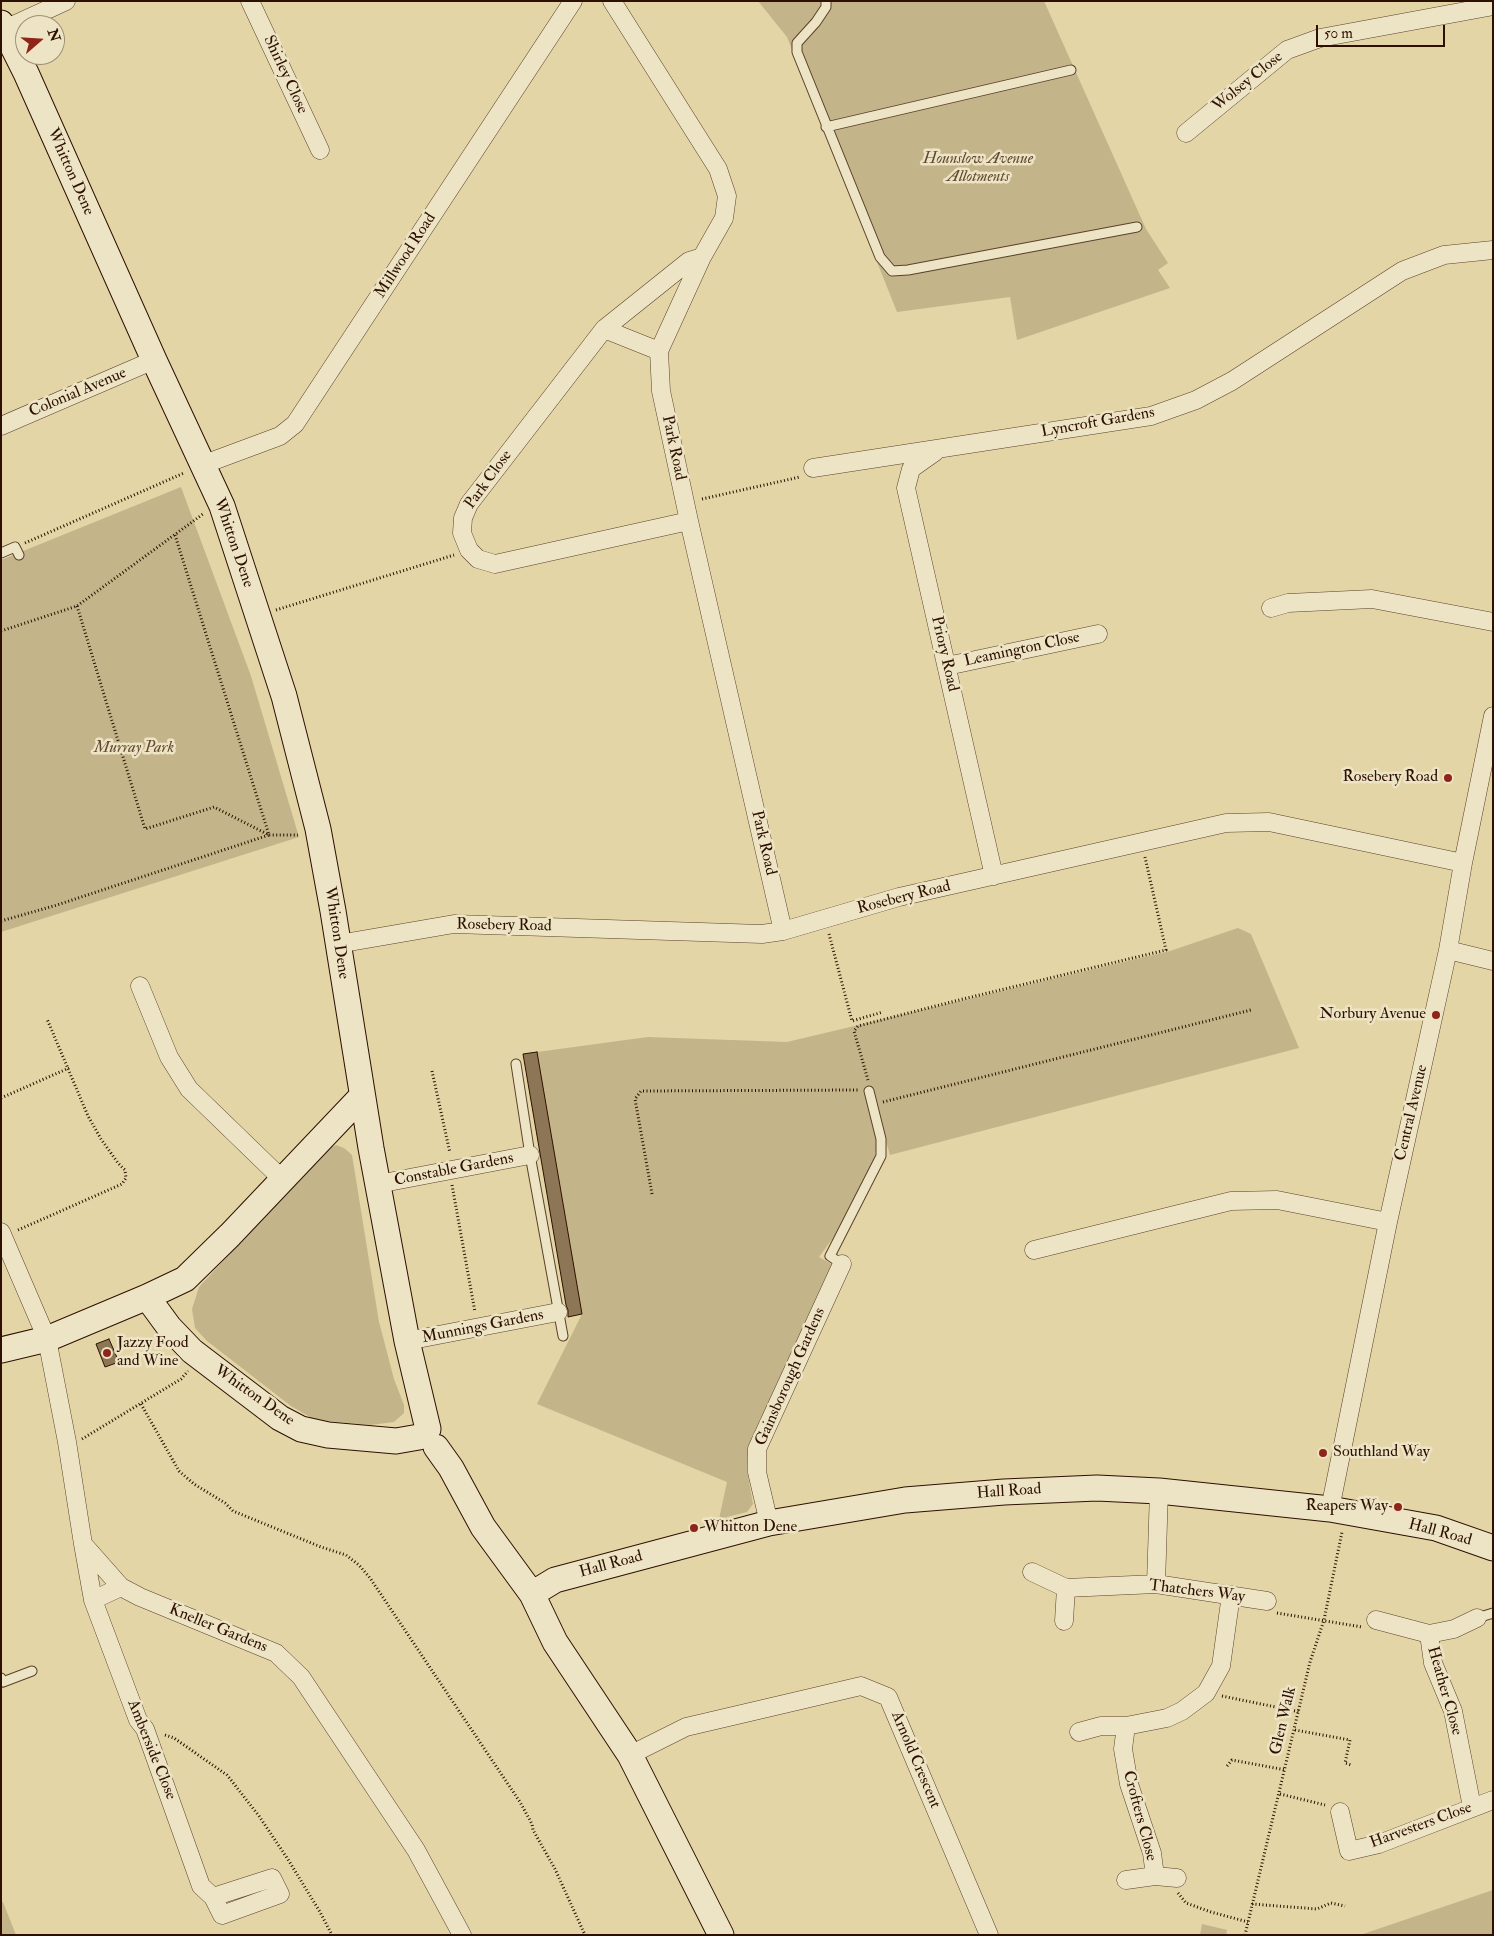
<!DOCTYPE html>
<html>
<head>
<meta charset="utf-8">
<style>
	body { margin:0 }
	#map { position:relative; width:1494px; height:1936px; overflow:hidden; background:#e3d5a6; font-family:"IM FELL Double Pica",serif }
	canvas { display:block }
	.frame { position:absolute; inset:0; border:2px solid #2d1000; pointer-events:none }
	.north { position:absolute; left:15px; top:15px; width:50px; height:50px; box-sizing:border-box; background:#ede4c5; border:1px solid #a08f76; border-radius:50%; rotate:71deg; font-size:14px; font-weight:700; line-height:20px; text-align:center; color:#2d1000 }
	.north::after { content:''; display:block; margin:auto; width:18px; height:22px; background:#8f2418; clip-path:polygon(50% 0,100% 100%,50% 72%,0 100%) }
	.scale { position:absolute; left:1316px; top:25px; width:129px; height:22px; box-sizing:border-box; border:2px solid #2d1000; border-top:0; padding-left:6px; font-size:15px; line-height:18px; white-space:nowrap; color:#2d1000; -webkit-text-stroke:4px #ede4c5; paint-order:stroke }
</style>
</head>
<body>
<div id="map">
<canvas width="1494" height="1936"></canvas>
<div class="frame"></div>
<div class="north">N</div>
<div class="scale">50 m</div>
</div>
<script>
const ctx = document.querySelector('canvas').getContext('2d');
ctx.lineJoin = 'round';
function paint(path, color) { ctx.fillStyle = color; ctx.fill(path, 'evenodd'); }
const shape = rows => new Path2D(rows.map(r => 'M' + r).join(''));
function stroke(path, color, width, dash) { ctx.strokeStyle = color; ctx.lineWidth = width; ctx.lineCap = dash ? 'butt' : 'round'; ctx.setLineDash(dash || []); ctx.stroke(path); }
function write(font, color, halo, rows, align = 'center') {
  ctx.font = font + ' "IM FELL Double Pica",serif'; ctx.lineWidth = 5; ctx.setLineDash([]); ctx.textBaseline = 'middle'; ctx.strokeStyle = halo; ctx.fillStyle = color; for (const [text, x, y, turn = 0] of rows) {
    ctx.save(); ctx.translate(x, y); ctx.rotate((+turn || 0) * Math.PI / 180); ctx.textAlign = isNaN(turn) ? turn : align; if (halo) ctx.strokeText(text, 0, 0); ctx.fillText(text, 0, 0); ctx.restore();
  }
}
const green = shape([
	[758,1,1044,1,1146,229,1168,263,1158,270,1170,288,1017,340,1010,297,897,312,787,37],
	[181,487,251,676,299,837,1,932,1,560],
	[1238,928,1251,934,1299,1048,890,1155,872,1094,865,1094,877,1144,875,1157,841,1227,819,1257,833,1265,748,1446,747,1471,753,1504,747,1512,719,1519,727,1482,537,1404,582,1314,537,1052,648,1037,787,1042,1170,951],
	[336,1145,344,1148,352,1155,379,1322,394,1379,404,1405,404,1413,394,1422,370,1425,315,1420,291,1406,207,1341,195,1328,192,1309,199,1287,326,1150],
	[1493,1890,1493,1935,1360,1935],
	[1,1902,3,1902,16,1935,1,1935],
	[1202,1924,1227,1930,1226,1935,1200,1935]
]);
const building = shape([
	[537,1052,582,1314,568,1317,568,1310,566,1305,523,1054,537,1052],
	[109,1339,119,1362,105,1367,96,1344,109,1339]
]);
const path = shape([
	[702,499,800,477],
	[25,543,184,473],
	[77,606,145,829,214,807,269,835,298,835],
	[276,610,454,555],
	[1,631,77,606,203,514],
	[1,921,57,905,269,835,175,535],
	[829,934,852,1021,883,1012],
	[432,1071,450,1153],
	[868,1080,854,1031,858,1026,963,999,1166,950,1145,857],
	[1,1098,69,1068],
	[883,1102,1251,1010],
	[452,1185,475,1312],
	[652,1194,635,1099,641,1091,859,1090],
	[18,1230,122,1184,126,1178,125,1170,118,1163,101,1139,88,1116,47,1019],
	[141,1404,179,1471,194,1484,225,1503,233,1511,321,1547,346,1555,359,1565,370,1578,520,1802,532,1824,533,1830,555,1869,585,1935],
	[82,1439,181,1379,188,1371],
	[1277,1613,1362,1627],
	[1222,1696,1300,1712],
	[1295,1730,1350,1740,1345,1763,1351,1765],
	[165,1735,174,1738,227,1775,259,1816,289,1861,320,1912,332,1935],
	[1227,1766,1232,1760,1286,1770],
	[1280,1794,1325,1805],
	[1178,1893,1186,1903,1211,1912,1248,1922],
	[1252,1904,1317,1909,1331,1903,1345,1906],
	[1245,1935,1310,1662,1324,1620,1342,1532]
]);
const lane = shape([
	[826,1,826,7,816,22,797,43,797,52,880,257,892,271,908,270,1137,227],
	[826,127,1071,70],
	[1,553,15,547,19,555],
	[516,1064,530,1155,563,1336],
	[842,1264,830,1256,881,1156,881,1139,869,1091],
	[1477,1618,1493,1613],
	[1,1678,3,1682,32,1671]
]);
const street = shape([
	[250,1,320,150],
	[612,1,718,169,727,196,724,218,702,257,659,351,661,391,689,521,783,931],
	[5,29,66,1],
	[1186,133,1287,50,1320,38,1493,6],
	[604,329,689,261,702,257],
	[659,351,604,329,469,504,463,518,462,533,469,550,478,559,495,564,689,521],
	[1,426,154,360],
	[935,452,911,469,906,488,994,876],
	[202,465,280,436,295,424,573,1],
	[813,468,1151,416,1196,400,1232,381,1402,271,1444,255,1493,250],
	[1271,608,1288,603,1372,599,1493,622],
	[947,666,1098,634],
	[338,944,454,924,762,934,783,931,899,897,1226,823,1269,822,1463,863],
	[1448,950,1493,961],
	[140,986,169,1057,189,1089,283,1180],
	[378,1184,530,1155],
	[1,1232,47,1339,67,1442,83,1544,121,1587,140,1597,276,1653,301,1677,416,1850,462,1935],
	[1034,1250,1231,1201,1277,1200,1388,1222],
	[407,1341,558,1312],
	[1330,1509,1388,1222,1448,950,1463,863,1493,716],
	[769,1523,757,1472,757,1449,842,1264],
	[83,1544,93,1600],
	[1032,1572,1066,1588,1064,1621],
	[1156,1584,1159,1491],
	[121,1587,93,1600,138,1720,145,1729,201,1886,213,1897,272,1878,280,1894,222,1915,213,1897],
	[1066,1588,1156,1584,1267,1601],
	[1376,1620,1429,1634,1433,1663,1453,1711,1472,1807],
	[1429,1634,1454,1629,1477,1618],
	[1126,1726,1123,1749,1129,1784,1152,1853,1155,1876],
	[1079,1732,1101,1726,1126,1726,1167,1718,1182,1711,1206,1693,1221,1666,1231,1595],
	[630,1755,686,1727,861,1686,888,1697,989,1935],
	[1340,1812,1349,1851,1379,1844,1493,1800],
	[1126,1880,1155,1876,1177,1878]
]);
const secondary = shape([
	[1,23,26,73,154,360,222,506,284,696,318,829,333,911,371,1148,407,1341,428,1429],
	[147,1297,169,1327,192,1351,280,1418,301,1429,328,1435,396,1441,419,1437],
	[1,1350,47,1339,147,1297,185,1279,230,1235,362,1096],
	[436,1447,451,1468,483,1527,532,1594,555,1642,630,1755,721,1935],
	[532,1594,555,1580,769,1523,905,1500,1004,1492,1097,1488,1159,1491,1330,1509,1436,1528,1493,1548]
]);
const markers = [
	[1448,778,5,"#8f2418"],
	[1436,1015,5,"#8f2418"],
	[107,1353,5,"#8f2418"],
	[1323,1453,5,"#8f2418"],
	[1398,1507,5,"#8f2418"],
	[694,1528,5,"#8f2418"]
];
const streetNames = [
	["Shirley Close",285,75,65],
	["Wolsey Close",1248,82,-39],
	["Whitton Dene",70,172,66],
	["Millwood Road",406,256,-57],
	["Colonial Avenue",78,393,-23],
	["Lyncroft Gardens",1098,423,-10],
	["Park Road",673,448,78],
	["Park Close",489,480,-54],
	["Whitton Dene",233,543,71],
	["Leamington Close",1022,650,-12],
	["Priory Road",944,654,77],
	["Park Road",763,843,77],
	["Rosebery Road",904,898,-14],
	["Rosebery Road",504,926,1],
	["Whitton Dene",336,933,81],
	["Central Avenue",1412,1113,-77],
	["Constable Gardens",454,1170,-11],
	["Munnings Gardens",483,1327,-11],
	["Gainsborough Gardens",791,1377,-66],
	["Whitton Dene",254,1396,35],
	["Hall Road",1009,1492,-4],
	["Hall Road",1440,1533,15],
	["Hall Road",611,1565,-15],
	["Thatchers Way",1197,1592,7],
	["Kneller Gardens",218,1629,22],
	["Heather Close",1444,1691,74],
	["Glen Walk",1284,1721,-77],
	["Amberside Close",151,1750,68],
	["Arnold Crescent",915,1760,67],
	["Crofters Close",1139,1816,75],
	["Harvesters Close",1421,1826,-20]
];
const parkNames = [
	["Hounslow Avenue",978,160],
	["Allotments",978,178],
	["Murray Park",134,749]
];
const poiNames = [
	["Rosebery Road",1438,778],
	["Norbury Avenue",1426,1015],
	["Jazzy Food",117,1344,"left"],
	["and Wine",117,1362,"left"],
	["Southland Way",1333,1453,"left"],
	["Reapers Way",1388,1507],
	["Whitton Dene",704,1528,"left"]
];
paint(green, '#c4b48a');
paint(building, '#8c7656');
stroke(building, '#2d1000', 1);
stroke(lane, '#5a412a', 11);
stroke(street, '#5a412a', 19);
stroke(secondary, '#2d1000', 27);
stroke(path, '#2d1000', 3, [1, 2.5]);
stroke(lane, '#ede4c5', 9);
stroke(street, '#ede4c5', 18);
stroke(secondary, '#ede4c5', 25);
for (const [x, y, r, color] of markers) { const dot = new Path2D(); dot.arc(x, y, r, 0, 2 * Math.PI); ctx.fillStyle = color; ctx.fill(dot); stroke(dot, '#ede4c5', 2); }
write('16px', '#2d1000', '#ede4c5', streetNames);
write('italic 16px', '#624930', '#ede4c5', parkNames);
write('16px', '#2d1000', '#ede4c5', poiNames, 'right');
</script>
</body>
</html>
